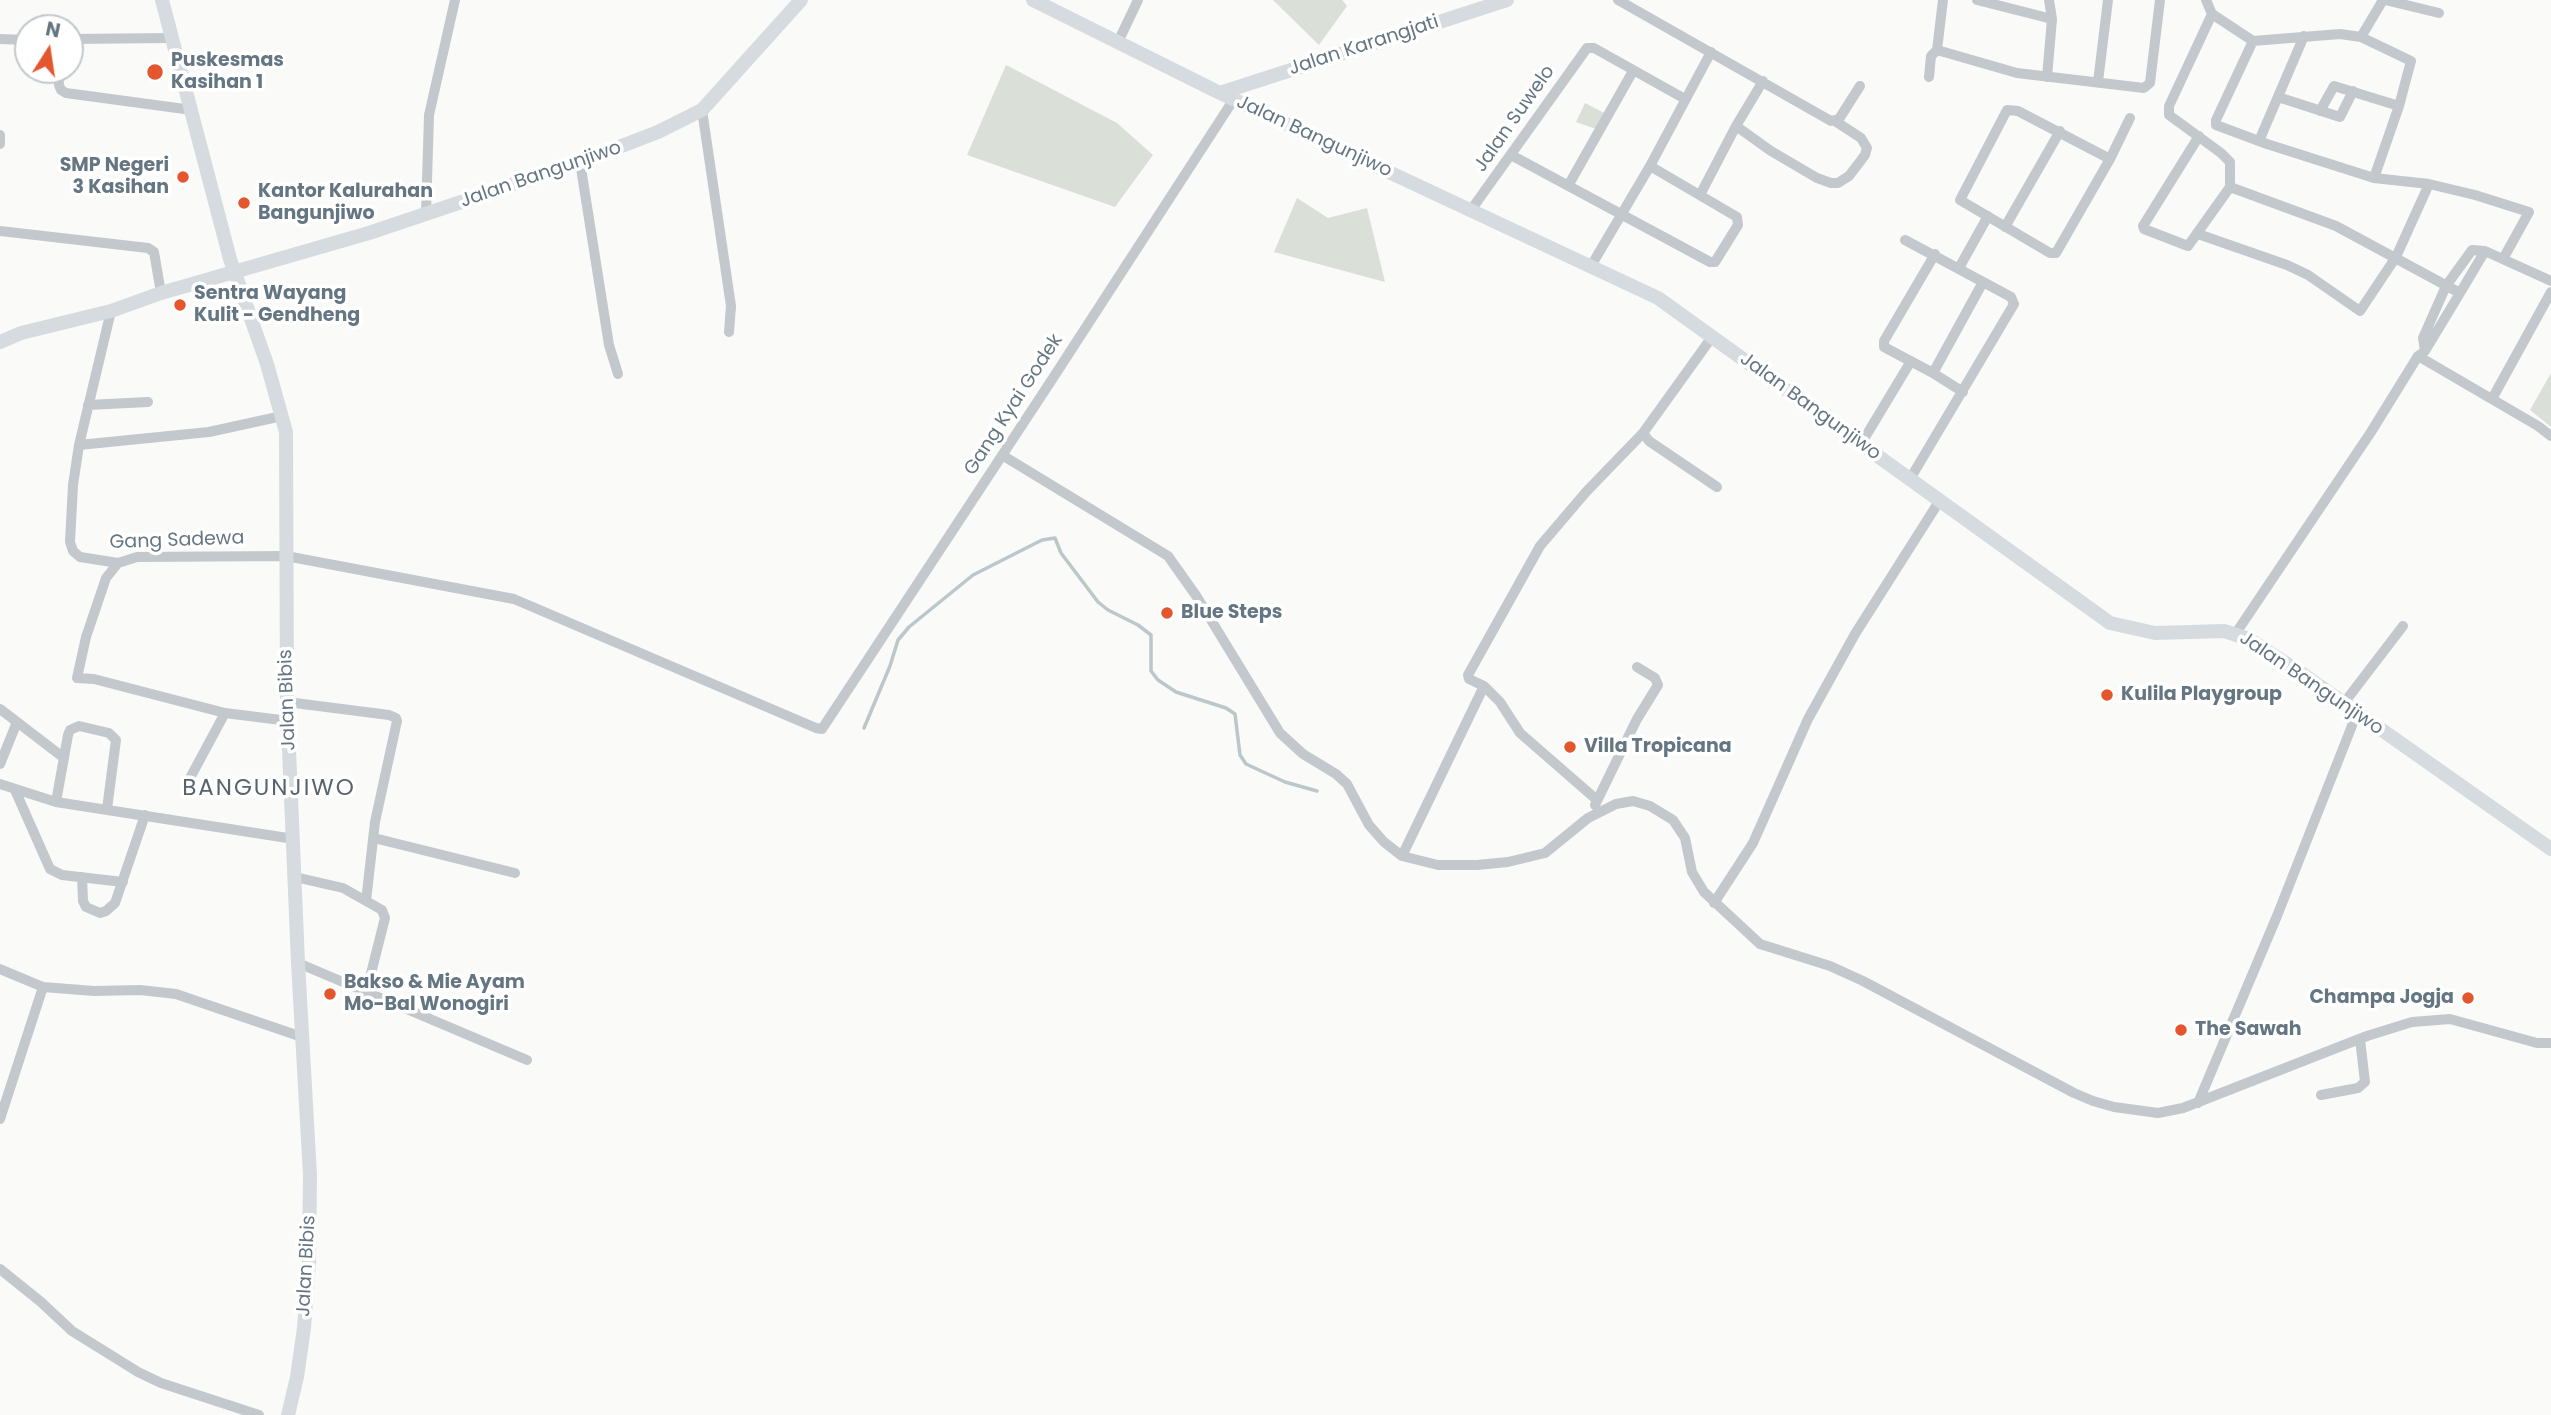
<!DOCTYPE html>
<html>
<head>
<meta charset="utf-8">
<style>
	body { margin:0 }
	#map { position:relative; width:2551px; height:1415px; overflow:hidden; background:#fafaf8; font-family:Poppins,sans-serif }
	canvas { display:block }
	.north { position:absolute; left:14px; top:14px; width:70px; height:70px; box-sizing:border-box; background:#fff; border:2px solid #c1c8cd; border-radius:50%; rotate:12deg; font-size:19px; font-weight:700; line-height:28px; text-align:center; color:#657683 }
	.north::after { content:''; display:block; margin:auto; width:24px; height:32px; background:#e4572e; clip-path:polygon(50% 0,100% 100%,50% 72%,0 100%) }
</style>
</head>
<body>
<div id="map">
<canvas width="2551" height="1415"></canvas>
<div class="north">N</div>
</div>
<script>
const ctx = document.querySelector('canvas').getContext('2d');
ctx.lineJoin = 'round';
function paint(path, color) { ctx.fillStyle = color; ctx.fill(path, 'evenodd'); }
const shape = rows => new Path2D(rows.map(r => 'M' + r).join(''));
function stroke(path, color, width, dash) { ctx.strokeStyle = color; ctx.lineWidth = width; ctx.lineCap = dash ? 'butt' : 'round'; ctx.setLineDash(dash || []); ctx.stroke(path); }
function write(font, color, halo, rows, align = 'center') {
  ctx.font = font + ' Poppins,sans-serif'; ctx.lineWidth = 7; ctx.setLineDash([]); ctx.textBaseline = 'middle'; ctx.strokeStyle = halo; ctx.fillStyle = color; for (const [text, x, y, turn = 0] of rows) {
    ctx.save(); ctx.translate(x, y); ctx.rotate((+turn || 0) * Math.PI / 180); ctx.textAlign = isNaN(turn) ? turn : align; if (halo) ctx.strokeText(text, 0, 0); ctx.fillText(text, 0, 0); ctx.restore();
  }
}
const green = shape([
	[1273,0,1342,0,1347,6,1319,45],
	[1006,65,1117,123,1153,155,1115,207,967,155],
	[1585,103,1604,113,1596,129,1576,122],
	[1297,198,1328,218,1367,208,1385,282,1274,252],
	[2551,373,2551,427,2530,410]
]);
const stream = shape([
	[864,728,890,666,898,640,909,627,973,575,1042,540,1055,538,1061,553,1098,602,1108,610,1138,625,1151,635,1151,671,1158,680,1176,692,1226,708,1235,714,1240,755,1246,764,1285,782,1317,791]
]);
const street = shape([
	[1618,0,1831,121,1839,119,1860,86],
	[1977,0,2052,19],
	[2206,0,2212,14,2169,106,2169,115,2221,153,2230,162,2230,187,2336,226,2460,293,2425,351,2418,356,2538,426,2551,436],
	[2385,0,2439,13],
	[2212,14,2253,41,2340,34,2361,37,2411,61,2399,106,2374,178],
	[2361,37,2383,0],
	[0,39,28,40],
	[70,39,171,38],
	[2253,41,2216,120,2216,125,2267,144,2374,178,2429,184,2475,195,2529,212,2503,259],
	[1118,42,1138,0],
	[1937,50,2017,73,2144,88,2150,83,2160,0],
	[58,70,59,85,61,90,66,93,192,110],
	[1929,77,1931,56,1937,50,1943,0],
	[2047,77,2052,19,2049,0],
	[1763,81,1736,126,1771,151,1817,178,1831,183,1838,183,1849,176,1865,155,1867,148,1861,138,1835,121],
	[2098,82,2108,0],
	[2278,97,2340,117,2353,91],
	[702,110,731,306,729,332],
	[2320,111,2334,86,2399,106],
	[0,135,0,144],
	[2199,136,2143,226,2144,229,2188,246,2230,187],
	[2259,141,2304,36],
	[1511,155,1710,262,1715,262,1738,225,1737,217,1650,166],
	[2110,159,2018,111,2007,110,1960,200,2050,253,2056,253,2110,159,2130,118],
	[580,162,609,345,618,374],
	[1568,186,1633,71],
	[1700,195,1736,126],
	[1471,210,1587,48,1594,48,1685,99],
	[426,214,429,115,455,0],
	[2005,227,2060,131],
	[0,231,148,248,154,252,161,293],
	[2198,234,2287,265,2308,275,2360,311,2396,257,2429,184],
	[1905,240,2011,297,2014,304,1910,479],
	[1935,254,1884,341,1884,347,1933,373,1983,282],
	[1591,266,1650,166,1711,52],
	[1959,268,1988,216],
	[2460,293,2485,251],
	[111,311,79,445,73,485,70,542,73,551,80,557,118,563,137,557,286,556,514,599,816,728,822,729,1053,378,1234,99],
	[1712,337,1643,433,1649,441,1717,487],
	[2425,351,2423,338,2446,286,2472,250,2485,251,2551,281],
	[1933,373,1963,392],
	[2492,399,2551,292],
	[88,405,148,402],
	[1861,444,1911,361],
	[79,445,209,432,282,416],
	[1002,455,1168,556,1197,597,1280,733,1303,754,1336,774,1347,784,1369,825,1384,842,1402,856,1438,865,1477,865,1508,862,1545,853,1588,818,1616,804,1633,801,1650,806,1673,820,1685,838,1692,872,1704,892,1760,944,1830,966,1863,981,2074,1093,2093,1101,2114,1107,2158,1113,2183,1108,2367,1036,2412,1022,2450,1019,2537,1043,2551,1043],
	[118,563,106,578,86,637,77,678,94,679,225,713,289,721],
	[2236,633,2371,432,2418,356],
	[287,702,389,715,396,718,397,721,375,822,366,901],
	[2344,703,2403,626],
	[0,709,64,758],
	[0,764,17,722],
	[190,778,225,713],
	[0,784,56,802,294,839],
	[15,790,50,869,62,875,123,882],
	[1597,800,1520,733,1500,702,1484,686,1469,679,1468,675,1540,546,1586,492,1643,433],
	[56,802,68,735,70,730,79,726,109,733,116,740,107,809],
	[1595,805,1637,719,1658,685,1655,678,1637,667],
	[374,838,515,873],
	[1402,856,1484,686],
	[82,877,83,901,86,907,100,913,106,911,115,903,145,815],
	[295,877,343,888,382,910,385,918,366,993],
	[1714,903,1753,843,1808,719,1855,634,1940,500],
	[298,963,527,1060],
	[0,969,43,987,94,991,140,990,176,994,302,1037],
	[2321,1095,2358,1088,2365,1082,2360,1039],
	[2198,1103,2277,916,2357,713],
	[0,1119,43,987],
	[0,1269,41,1302,72,1331,138,1372,161,1383,259,1415]
]);
const secondary = shape([
	[162,0,230,259,267,364,286,432,287,702,298,963,310,1175,309,1263,304,1328,297,1377,288,1415],
	[1033,0,1220,93,1658,298,2110,623,2155,633,2224,631,2249,639,2301,673,2551,849],
	[1220,93,1507,0],
	[0,342,21,333,111,311,161,293,369,233,580,162,658,132,702,110,801,0]
]);
const markers = [
	[155,72,9,"#e4572e"],
	[183,177,7,"#e4572e"],
	[244,203,7,"#e4572e"],
	[180,305,7,"#e4572e"],
	[1167,613,7,"#e4572e"],
	[2107,695,7,"#e4572e"],
	[1570,747,7,"#e4572e"],
	[330,994,7,"#e4572e"],
	[2468,998,7,"#e4572e"],
	[2181,1030,7,"#e4572e"]
];
const streetNames = [
	["Jalan Karangjati",1364,46,-18],
	["Jalan Suwelo",1515,119,-55],
	["Jalan Bangunjiwo",1314,137,25],
	["Jalan Bangunjiwo",541,175,-19],
	["Gang Kyai Godek",1014,405,-57],
	["Jalan Bangunjiwo",1810,407,36],
	["Gang Sadewa",177,541,-2],
	["Jalan Bangunjiwo",2311,684,34],
	["Jalan Bibis",288,700,-92],
	["Jalan Bibis",307,1266,-87]
];
const poiNames = [
	["Puskesmas",171,61],
	["Kasihan 1",171,83],
	["SMP Negeri",169,166,"right"],
	["3 Kasihan",169,188,"right"],
	["Kantor Kalurahan",258,192],
	["Bangunjiwo",258,214],
	["Sentra Wayang",194,294],
	["Kulit - Gendheng",194,316],
	["Blue Steps",1181,613],
	["Kulila Playgroup",2121,695],
	["Villa Tropicana",1584,747],
	["Bakso & Mie Ayam",344,983],
	["Mo-Bal Wonogiri",344,1005],
	["Champa Jogja",2454,998,"right"],
	["The Sawah",2195,1030]
];
const quarterNames = [
	["BANGUNJIWO",269,789]
];
paint(green, '#dadfd7');
stroke(stream, '#bbc7cb', 3.5);
stroke(street, '#c3c8cc', 10);
stroke(secondary, '#d6dbdf', 14);
for (const [x, y, r, color] of markers) { const dot = new Path2D(); dot.arc(x, y, r, 0, 2 * Math.PI); ctx.fillStyle = color; ctx.fill(dot); stroke(dot, '#fff', 2.5); }
write('19px', '#657683', '#fff', streetNames);
write('bold 19px', '#657683', '#fff', poiNames, 'left');
ctx.letterSpacing = '2px';
write('23px', '#57646e', '#fff', quarterNames);
ctx.letterSpacing = '0px';
</script>
</body>
</html>
